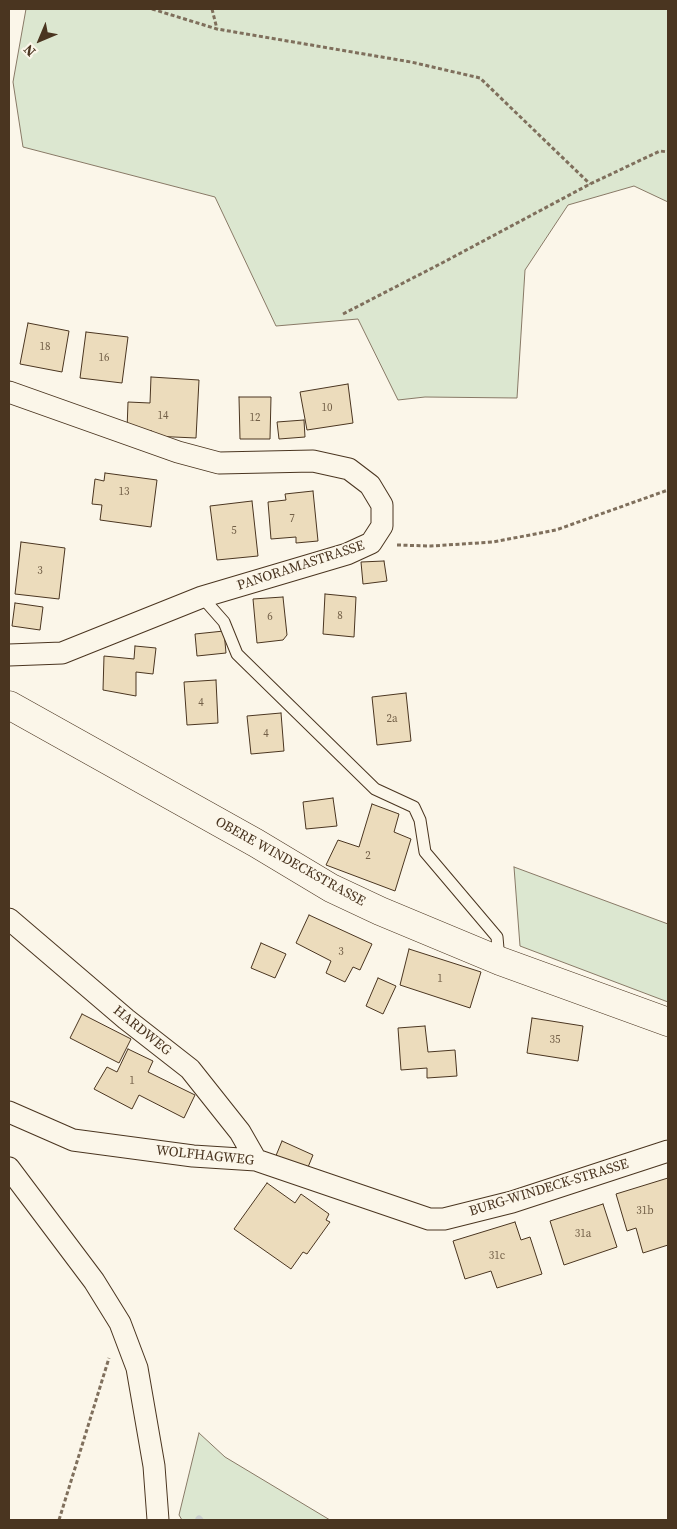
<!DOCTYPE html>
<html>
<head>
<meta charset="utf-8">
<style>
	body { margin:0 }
	#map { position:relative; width:677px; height:1529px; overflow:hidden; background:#fbf6e9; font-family:"Source Serif 4",serif }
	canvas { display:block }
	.frame { position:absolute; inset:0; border:10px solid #4a3520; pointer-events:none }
	.north { position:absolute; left:15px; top:15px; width:50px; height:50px; -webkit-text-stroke:4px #fbf6e9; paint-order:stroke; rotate:225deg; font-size:14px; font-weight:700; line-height:20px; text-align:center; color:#4a3520 }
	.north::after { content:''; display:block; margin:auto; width:18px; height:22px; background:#4a3520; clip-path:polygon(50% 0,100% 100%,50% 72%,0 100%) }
</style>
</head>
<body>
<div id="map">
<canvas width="677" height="1529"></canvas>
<div class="frame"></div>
<div class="north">N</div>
</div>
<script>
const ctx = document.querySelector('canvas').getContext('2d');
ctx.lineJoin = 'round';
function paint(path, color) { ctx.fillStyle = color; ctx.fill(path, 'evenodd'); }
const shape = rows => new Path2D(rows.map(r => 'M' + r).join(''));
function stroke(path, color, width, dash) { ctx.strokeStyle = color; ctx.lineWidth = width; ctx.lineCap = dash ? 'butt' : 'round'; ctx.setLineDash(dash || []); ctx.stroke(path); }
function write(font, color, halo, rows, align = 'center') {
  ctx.font = font + ' "Source Serif 4",serif'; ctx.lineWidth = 4; ctx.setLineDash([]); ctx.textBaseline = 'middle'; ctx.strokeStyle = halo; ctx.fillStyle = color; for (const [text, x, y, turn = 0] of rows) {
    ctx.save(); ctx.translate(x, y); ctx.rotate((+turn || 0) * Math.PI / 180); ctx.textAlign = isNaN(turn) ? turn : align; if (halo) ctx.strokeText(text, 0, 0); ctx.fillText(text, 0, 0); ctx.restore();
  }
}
const green = shape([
	[26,9,668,9,668,202,634,186,568,205,525,270,517,398,425,397,398,400,358,319,276,326,215,197,23,147,13,82,26,9],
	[514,867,668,924,668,1002,520,946,514,867],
	[199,1433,225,1457,330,1520,182,1520,179,1515,199,1433]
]);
const stream = shape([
	[199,1519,200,1520]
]);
const building = shape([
	[28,323,69,331,62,372,20,364,28,323],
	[86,332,128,337,122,383,80,378,86,332],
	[151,377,199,380,196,438,152,436,152,431,127,430,128,402,150,403,151,377],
	[348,384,353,423,307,430,300,392,348,384],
	[239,397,271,397,270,439,240,439,239,397],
	[304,420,305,437,279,439,277,422,304,420],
	[105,473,157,480,151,527,100,520,102,505,92,504,95,479,104,481,105,473],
	[313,491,318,541,296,543,296,537,271,539,268,502,286,500,285,494,313,491],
	[252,501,258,556,217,560,210,506,252,501],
	[21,542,65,548,59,599,15,594,21,542],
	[384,561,387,581,363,584,361,562,384,561],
	[325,594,356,597,354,637,323,634,325,594],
	[283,597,287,635,283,640,257,643,253,599,283,597],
	[15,603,43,607,40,630,12,626,15,603],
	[224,631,226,653,197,656,195,634,224,631],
	[135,646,156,648,153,674,136,672,136,696,103,690,104,656,134,659,135,646],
	[216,680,218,723,187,725,184,682,216,680],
	[406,693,411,741,377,745,372,697,406,693],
	[281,713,284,751,251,754,247,716,281,713],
	[333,798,337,826,306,829,303,802,333,798],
	[372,804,399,814,394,832,411,839,395,891,326,865,338,840,359,847,372,804],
	[309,915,372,944,360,970,353,967,345,982,326,973,331,961,296,943,309,915],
	[261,943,286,954,275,978,251,968,261,943],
	[409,949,481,972,470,1008,400,985,409,949],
	[378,978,396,986,383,1014,366,1006,378,978],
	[82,1014,131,1039,119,1063,70,1038,82,1014],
	[532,1018,583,1026,578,1061,527,1053,532,1018],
	[425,1026,428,1052,455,1050,457,1076,427,1078,427,1068,401,1070,398,1028,425,1026],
	[128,1049,153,1061,148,1072,195,1095,184,1118,139,1095,132,1109,94,1089,107,1067,117,1072,128,1049],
	[282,1141,313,1155,306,1172,275,1158,282,1141],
	[668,1178,668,1245,643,1253,636,1228,627,1231,616,1194,668,1178],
	[267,1183,295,1203,301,1194,329,1214,326,1220,330,1222,307,1254,303,1252,291,1269,234,1229,267,1183],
	[603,1204,617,1247,564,1265,550,1221,603,1204],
	[515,1222,521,1240,530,1237,542,1274,497,1288,491,1271,465,1279,453,1241,515,1222]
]);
const path = shape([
	[152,9,217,29,411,62,480,78,590,184],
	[212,9,217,29],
	[343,314,442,263,590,184,660,151,668,152],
	[397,545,431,546,493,542,556,530,668,490],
	[59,1520,109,1358]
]);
const lane = shape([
	[202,597,224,622,237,654,375,789,414,807,420,820,425,852,497,937,499,960]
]);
const street = shape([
	[9,392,178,452,219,463,313,461,349,469,370,485,382,505,382,526,371,543,347,554,202,597,62,653,9,655],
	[9,919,126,1019,190,1069,240,1132,256,1160],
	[9,1112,73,1140,193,1156,256,1160,429,1219,444,1219,512,1202,668,1151],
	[9,1168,94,1281,120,1323,137,1368,154,1466,158,1520]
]);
const secondary = shape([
	[9,705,256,843,331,888,380,911,500,961,668,1022]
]);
const numberNames = [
	["18",45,347],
	["16",104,358],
	["10",327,408],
	["14",163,416],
	["12",255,418],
	["13",124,492],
	["7",292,519],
	["5",234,531],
	["3",40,571],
	["8",340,616],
	["6",270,617],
	["4",201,703],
	["2a",392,719],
	["4",266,734],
	["2",368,856],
	["3",341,952],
	["1",440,979],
	["35",555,1040],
	["1",132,1081],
	["31b",645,1211],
	["31a",583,1234],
	["31c",497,1256]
];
const streetNames = [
	["PANORAMASTRASSE",301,566,-18],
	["OBERE WINDECKSTRASSE",290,862,29],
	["HARDWEG",142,1031,39],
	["WOLFHAGWEG",205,1156,6],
	["BURG-WINDECK-STRASSE",549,1188,-17]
];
paint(green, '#dce7d0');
stroke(green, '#887966', 1);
stroke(stream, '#c9cecd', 7);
paint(building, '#ecdcbc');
stroke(building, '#4a3520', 1);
stroke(lane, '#4a3520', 13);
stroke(street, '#4a3520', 23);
stroke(secondary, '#4a3520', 29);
stroke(path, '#7f6f5c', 3, [4, 2.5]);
stroke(lane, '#fbf6e9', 11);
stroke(street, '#fbf6e9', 21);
stroke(secondary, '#fbf6e9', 28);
write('11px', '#725f47', null, numberNames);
write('14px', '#4a3520', '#fbf6e9', streetNames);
</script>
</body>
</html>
